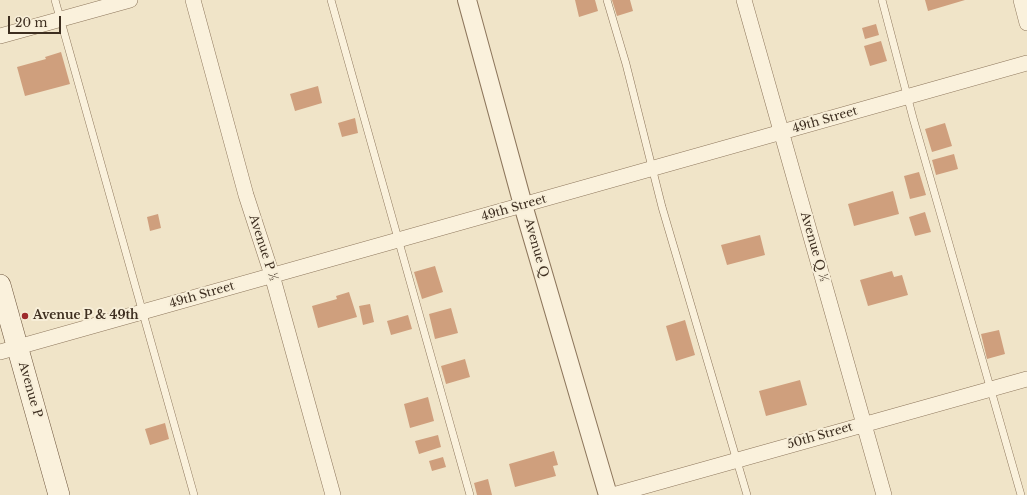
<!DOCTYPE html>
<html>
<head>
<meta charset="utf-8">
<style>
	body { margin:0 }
	#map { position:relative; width:1027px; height:495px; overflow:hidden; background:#f0e4c8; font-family:"Libre Baskerville",serif }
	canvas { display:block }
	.scale { position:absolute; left:8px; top:16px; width:53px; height:18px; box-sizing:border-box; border:2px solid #3d2e20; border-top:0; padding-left:5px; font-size:12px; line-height:14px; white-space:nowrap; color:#3d2e20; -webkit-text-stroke:3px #f7eed8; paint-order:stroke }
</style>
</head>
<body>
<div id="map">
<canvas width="1027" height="495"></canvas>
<div class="scale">20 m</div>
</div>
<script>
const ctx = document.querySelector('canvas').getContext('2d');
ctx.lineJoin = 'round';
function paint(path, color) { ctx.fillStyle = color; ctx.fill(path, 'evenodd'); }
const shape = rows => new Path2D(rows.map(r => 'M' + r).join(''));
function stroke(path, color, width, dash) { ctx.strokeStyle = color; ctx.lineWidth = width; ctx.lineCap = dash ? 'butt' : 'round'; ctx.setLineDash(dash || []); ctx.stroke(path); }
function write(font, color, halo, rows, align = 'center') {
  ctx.font = font + ' "Libre Baskerville",serif'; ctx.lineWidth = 4; ctx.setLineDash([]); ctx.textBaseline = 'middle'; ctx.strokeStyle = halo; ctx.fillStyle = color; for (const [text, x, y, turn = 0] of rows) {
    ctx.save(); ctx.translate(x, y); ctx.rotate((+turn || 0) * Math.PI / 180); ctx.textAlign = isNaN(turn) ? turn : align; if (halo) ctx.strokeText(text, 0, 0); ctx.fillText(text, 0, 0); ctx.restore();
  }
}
const building = shape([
	[575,0,595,0,598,11,579,17],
	[612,0,630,0,633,11,617,16],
	[925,0,965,0,928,11],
	[876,24,879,35,865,39,862,28],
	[881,41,887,61,870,66,864,46],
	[61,52,70,84,25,96,17,67,46,59,45,57],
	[318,86,322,103,295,111,290,94],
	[355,118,358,133,342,137,338,123],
	[945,123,952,146,932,152,925,129],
	[954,154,958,169,936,175,932,160],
	[919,172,926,195,910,199,904,176],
	[893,191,899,214,854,226,848,204],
	[925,212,931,232,915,236,909,217],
	[158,214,161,228,150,231,147,217],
	[760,235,765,255,727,265,721,245],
	[435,266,443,292,422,299,414,272],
	[892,271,894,277,902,275,908,295,868,306,860,280],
	[349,292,357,317,318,328,312,306,337,299,336,296],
	[370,304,374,322,363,325,359,306],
	[451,308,458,333,435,339,429,314],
	[408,315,412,329,391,335,387,321],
	[685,320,695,355,676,361,666,326],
	[999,330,1005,354,987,359,981,334],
	[465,359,470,377,446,384,441,366],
	[800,380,807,405,766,416,759,391],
	[428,397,434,421,410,428,404,404],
	[165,423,169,439,150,445,145,429],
	[438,435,441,447,419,454,415,441],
	[554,451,558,465,553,466,556,476,515,487,509,464],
	[443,457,446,467,432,471,429,461],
	[488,479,492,495,477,495,474,483]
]);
const service = shape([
	[55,0,194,495],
	[331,0,470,495],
	[607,0,626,64,662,207,747,495],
	[882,0,913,118,1021,495]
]);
const minor = shape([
	[193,0,246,195,272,275,333,495],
	[744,0,884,495],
	[1021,0,1027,23],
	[0,36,130,0],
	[0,352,1027,63],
	[613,495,1027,379]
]);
const tertiary = shape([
	[467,0,523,205,608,495]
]);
const secondary = shape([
	[0,285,59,495]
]);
const markers = [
	[25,316,4,"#9e2a2b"]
];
const streetNames = [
	["49th Street",825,120,-16],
	["49th Street",514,208,-16],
	["Avenue Q ½",814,247,74],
	["Avenue P ½",263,248,72],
	["Avenue Q",536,248,74],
	["49th Street",202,295,-16],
	["Avenue P",30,390,74],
	["50th Street",820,436,-16]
];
const poiNames = [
	["Avenue P & 49th",33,316]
];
paint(building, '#cf9f7d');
stroke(service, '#8d765c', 8);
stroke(minor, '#8d765c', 16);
stroke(tertiary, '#8d765c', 20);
stroke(secondary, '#6f573f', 22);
stroke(service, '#faf1dc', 7);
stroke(minor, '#faf1dc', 15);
stroke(tertiary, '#faf1dc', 18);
stroke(secondary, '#faf1dc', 21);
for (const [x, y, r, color] of markers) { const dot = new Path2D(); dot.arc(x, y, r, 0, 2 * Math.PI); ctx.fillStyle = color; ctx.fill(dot); stroke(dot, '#f7eed8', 1.5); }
write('12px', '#3d2e20', '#f7eed8', streetNames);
write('bold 12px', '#3d2e20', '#f7eed8', poiNames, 'left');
</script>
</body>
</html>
